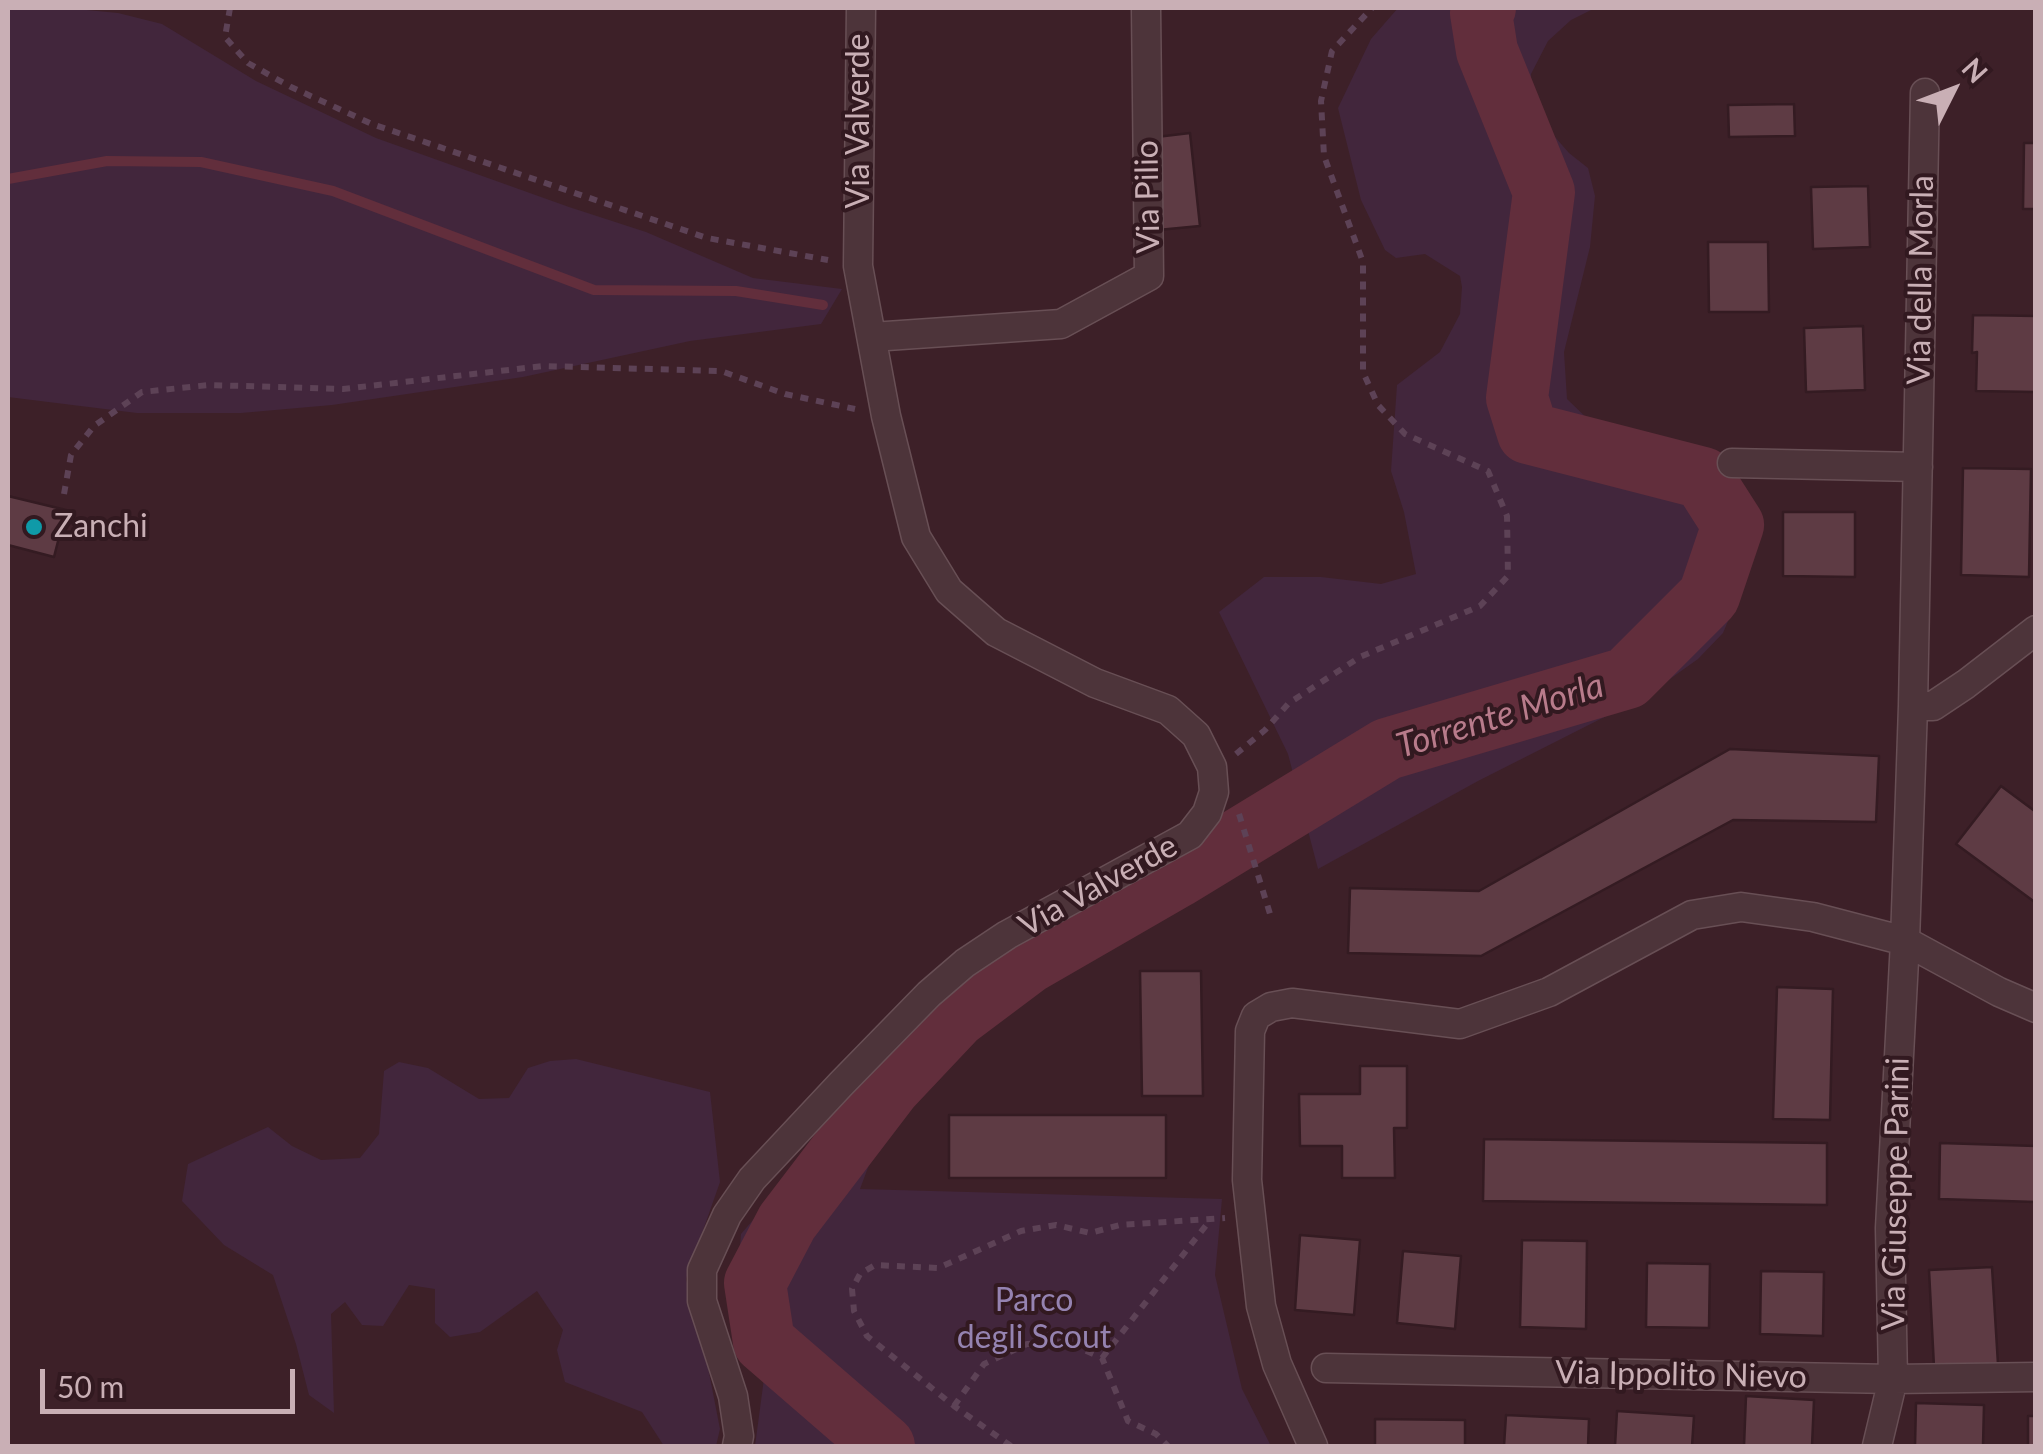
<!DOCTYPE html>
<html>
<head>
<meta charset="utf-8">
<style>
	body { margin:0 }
	#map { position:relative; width:2043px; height:1454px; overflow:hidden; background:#3d2028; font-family:Lato,sans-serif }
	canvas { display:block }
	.frame { position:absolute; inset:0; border:10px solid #c9afb5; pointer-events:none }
	.north { position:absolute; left:1903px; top:40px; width:100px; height:100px; -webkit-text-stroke:8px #321920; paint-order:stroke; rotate:48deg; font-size:28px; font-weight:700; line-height:40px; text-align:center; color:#c9afb5 }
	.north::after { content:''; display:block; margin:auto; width:35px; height:45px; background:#c9afb5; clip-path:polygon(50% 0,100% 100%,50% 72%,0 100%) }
	.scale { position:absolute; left:40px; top:1369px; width:255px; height:45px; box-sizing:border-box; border:5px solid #c9afb5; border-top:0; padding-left:12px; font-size:30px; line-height:35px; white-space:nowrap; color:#c9afb5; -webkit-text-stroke:8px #321920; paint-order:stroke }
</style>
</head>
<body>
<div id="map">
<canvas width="2043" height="1454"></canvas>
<div class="frame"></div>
<div class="north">N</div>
<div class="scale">50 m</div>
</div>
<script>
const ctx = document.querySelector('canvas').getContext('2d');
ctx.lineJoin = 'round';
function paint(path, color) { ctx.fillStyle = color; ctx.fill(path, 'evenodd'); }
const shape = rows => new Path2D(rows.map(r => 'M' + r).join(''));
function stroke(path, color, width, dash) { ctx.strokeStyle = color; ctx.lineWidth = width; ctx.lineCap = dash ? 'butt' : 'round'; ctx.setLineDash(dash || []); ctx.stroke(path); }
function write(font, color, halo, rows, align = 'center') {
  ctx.font = font + ' Lato,sans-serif'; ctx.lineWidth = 8; ctx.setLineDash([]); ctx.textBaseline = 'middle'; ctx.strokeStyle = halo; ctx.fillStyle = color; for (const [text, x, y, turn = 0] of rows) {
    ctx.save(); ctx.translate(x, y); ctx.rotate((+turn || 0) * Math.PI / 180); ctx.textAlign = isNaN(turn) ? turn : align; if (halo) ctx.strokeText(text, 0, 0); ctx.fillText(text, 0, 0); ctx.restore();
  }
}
const green = shape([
	[8,8,66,8,118,13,162,24,256,81,376,138,569,207,646,232,753,278,842,289,821,324,690,341,523,377,332,405,241,413,137,413,8,397],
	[1398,8,1595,8,1571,20,1548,41,1531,74,1532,99,1528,106,1569,153,1588,168,1595,196,1590,247,1564,352,1567,399,1592,423,1685,463,1723,490,1738,522,1744,557,1739,595,1723,633,1698,659,1646,696,1478,781,1318,869,1288,754,1219,612,1264,577,1321,577,1381,584,1416,574,1404,512,1391,471,1397,385,1440,352,1460,314,1462,287,1460,276,1425,254,1396,258,1385,250,1361,200,1338,108,1371,39],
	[967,1037,876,1146,860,1189,1222,1199,1215,1275,1242,1389,1271,1446,875,1446,763,1361,734,1317,741,1234,864,1091],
	[576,1059,710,1092,720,1182,686,1279,705,1352,720,1429,716,1446,664,1446,642,1412,565,1382,557,1350,563,1330,537,1291,480,1332,450,1337,435,1323,435,1289,409,1285,383,1326,362,1325,345,1302,331,1314,334,1413,309,1395,296,1344,273,1275,224,1245,182,1201,188,1164,268,1127,292,1146,321,1160,360,1158,379,1134,384,1071,399,1062,428,1068,479,1099,509,1098,528,1068,550,1061],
	[765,1371,864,1446,755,1446]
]);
const stream = shape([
	[8,179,107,161,201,162,333,191,594,290,736,291,823,305]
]);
const river = shape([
	[884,1446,764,1342,755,1283,787,1222,890,1087,956,1017,1028,963,1177,877,1387,749,1627,678,1709,596,1733,525,1703,478,1528,433,1517,398,1544,192,1487,51,1481,13,1485,8]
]);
const building = shape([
	[1794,104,1795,136,1729,137,1728,105,1794,104],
	[1190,133,1200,226,1158,230,1148,138,1190,133],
	[2024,143,2036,143,2036,209,2023,209,2024,143],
	[1868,186,1870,247,1813,249,1811,187,1868,186],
	[1708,242,1768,242,1769,312,1709,312,1708,242],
	[1973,315,2036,316,2036,392,1976,391,1977,352,1972,353,1973,315],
	[1863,326,1865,390,1806,392,1804,328,1863,326],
	[1963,468,2031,469,2029,577,1961,575,1963,468],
	[8,496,66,510,54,557,8,545,8,496],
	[1783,512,1855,512,1855,577,1783,576,1783,512],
	[1730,749,1879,756,1876,822,1733,820,1481,956,1348,953,1350,888,1479,891,1730,749],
	[2001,786,2036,812,2036,903,1956,844,2001,786],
	[1140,971,1201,971,1203,1096,1142,1096,1140,971],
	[1777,987,1833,989,1830,1120,1773,1119,1777,987],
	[1360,1066,1407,1066,1407,1128,1394,1128,1395,1178,1342,1178,1342,1146,1300,1146,1299,1094,1360,1094,1360,1066],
	[949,1115,1166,1115,1166,1178,949,1178,949,1115],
	[1484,1139,1827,1143,1827,1205,1483,1201,1484,1139],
	[1940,1143,2036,1146,2036,1202,1939,1199,1940,1143],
	[1300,1235,1360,1240,1354,1315,1295,1310,1300,1235],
	[1522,1240,1587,1241,1586,1329,1520,1327,1522,1240],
	[1403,1251,1461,1256,1455,1329,1397,1323,1403,1251],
	[1647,1263,1710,1264,1709,1328,1646,1327,1647,1263],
	[1992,1267,1998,1364,1934,1367,1929,1270,1992,1267],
	[1761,1271,1824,1272,1823,1336,1760,1334,1761,1271],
	[1746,1396,1814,1400,1812,1446,1744,1446,1746,1396],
	[1916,1403,1984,1405,1983,1446,1915,1446,1916,1403],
	[1617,1411,1694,1416,1692,1446,1615,1446,1617,1411],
	[1506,1415,1589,1419,1588,1446,1504,1446,1506,1415],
	[2028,1416,2036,1416,2036,1446,2028,1446,2028,1416],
	[1375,1419,1465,1420,1465,1446,1375,1446,1375,1419]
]);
const path = shape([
	[230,8,225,37,248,63,291,87,372,124,707,238,828,260],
	[64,494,71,455,94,426,142,392,209,385,343,389,543,366,721,371,785,394,855,409],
	[1236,754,1265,730,1289,703,1360,657,1480,606,1508,576,1507,516,1488,471,1405,434,1378,405,1363,372,1363,262,1324,156,1321,101,1332,51,1372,8],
	[1239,814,1271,917],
	[1102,1358,1211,1219],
	[954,1406,984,1364,1027,1344,1067,1342,1102,1358,1128,1421,1156,1434,1168,1446],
	[1011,1446,954,1406,867,1336,854,1311,852,1289,860,1274,875,1265,938,1268,1021,1231,1056,1225,1090,1233,1120,1225,1225,1218]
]);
const street = shape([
	[872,337,1061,324,1149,276,1146,8],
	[1732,463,1918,467],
	[1913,706,1933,706,1966,684,2036,630],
	[1326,1368,1893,1379,2036,1377],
	[737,1446,739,1436,733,1396,702,1301,702,1270,727,1215,752,1179,841,1084,929,994,965,963,1007,935,1190,835,1207,813,1214,792,1212,767,1196,735,1168,710,1095,683,996,632,949,591,916,537,886,416,858,266,861,8],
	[1313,1446,1277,1364,1261,1306,1247,1180,1250,1031,1256,1016,1271,1007,1292,1003,1460,1024,1549,992,1692,915,1741,907,1813,917,1905,941,1999,992,2036,1008],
	[1877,1446,1893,1379,1890,1228,1905,941,1913,706,1925,93]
]);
const markers = [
	[34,527,10,"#0f9aa8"]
];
const streetNames = [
	["Via Valverde",859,121,-90],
	["Via Pilio",1148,197,-91],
	["Via della Morla",1921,280,-89],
	["Via Valverde",1098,886,-29],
	["Via Giuseppe Parini",1896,1194,-89],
	["Via Ippolito Nievo",1681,1375,1]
];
const poiNames = [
	["Zanchi",54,527]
];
const parkNames = [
	["Parco",1034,1301],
	["degli Scout",1034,1338]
];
const waterNames = [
	["Torrente Morla",1500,716,-17]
];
paint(green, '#42263c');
stroke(stream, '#622e3c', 10);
stroke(river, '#622e3c', 62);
paint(building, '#5e3b44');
stroke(building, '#341b22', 2.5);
stroke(street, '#684f55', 31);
stroke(path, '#5d4256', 6, [8, 8]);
stroke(street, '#4d343a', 28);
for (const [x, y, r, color] of markers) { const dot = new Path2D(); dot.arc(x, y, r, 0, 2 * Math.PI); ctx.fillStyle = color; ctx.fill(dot); stroke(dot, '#321920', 4); }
write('32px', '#c9afb5', '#321920', streetNames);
write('32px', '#c9afb5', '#321920', poiNames, 'left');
write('32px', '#9583b1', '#321920', parkNames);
write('italic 35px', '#b87b8b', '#321920', waterNames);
</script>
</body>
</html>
